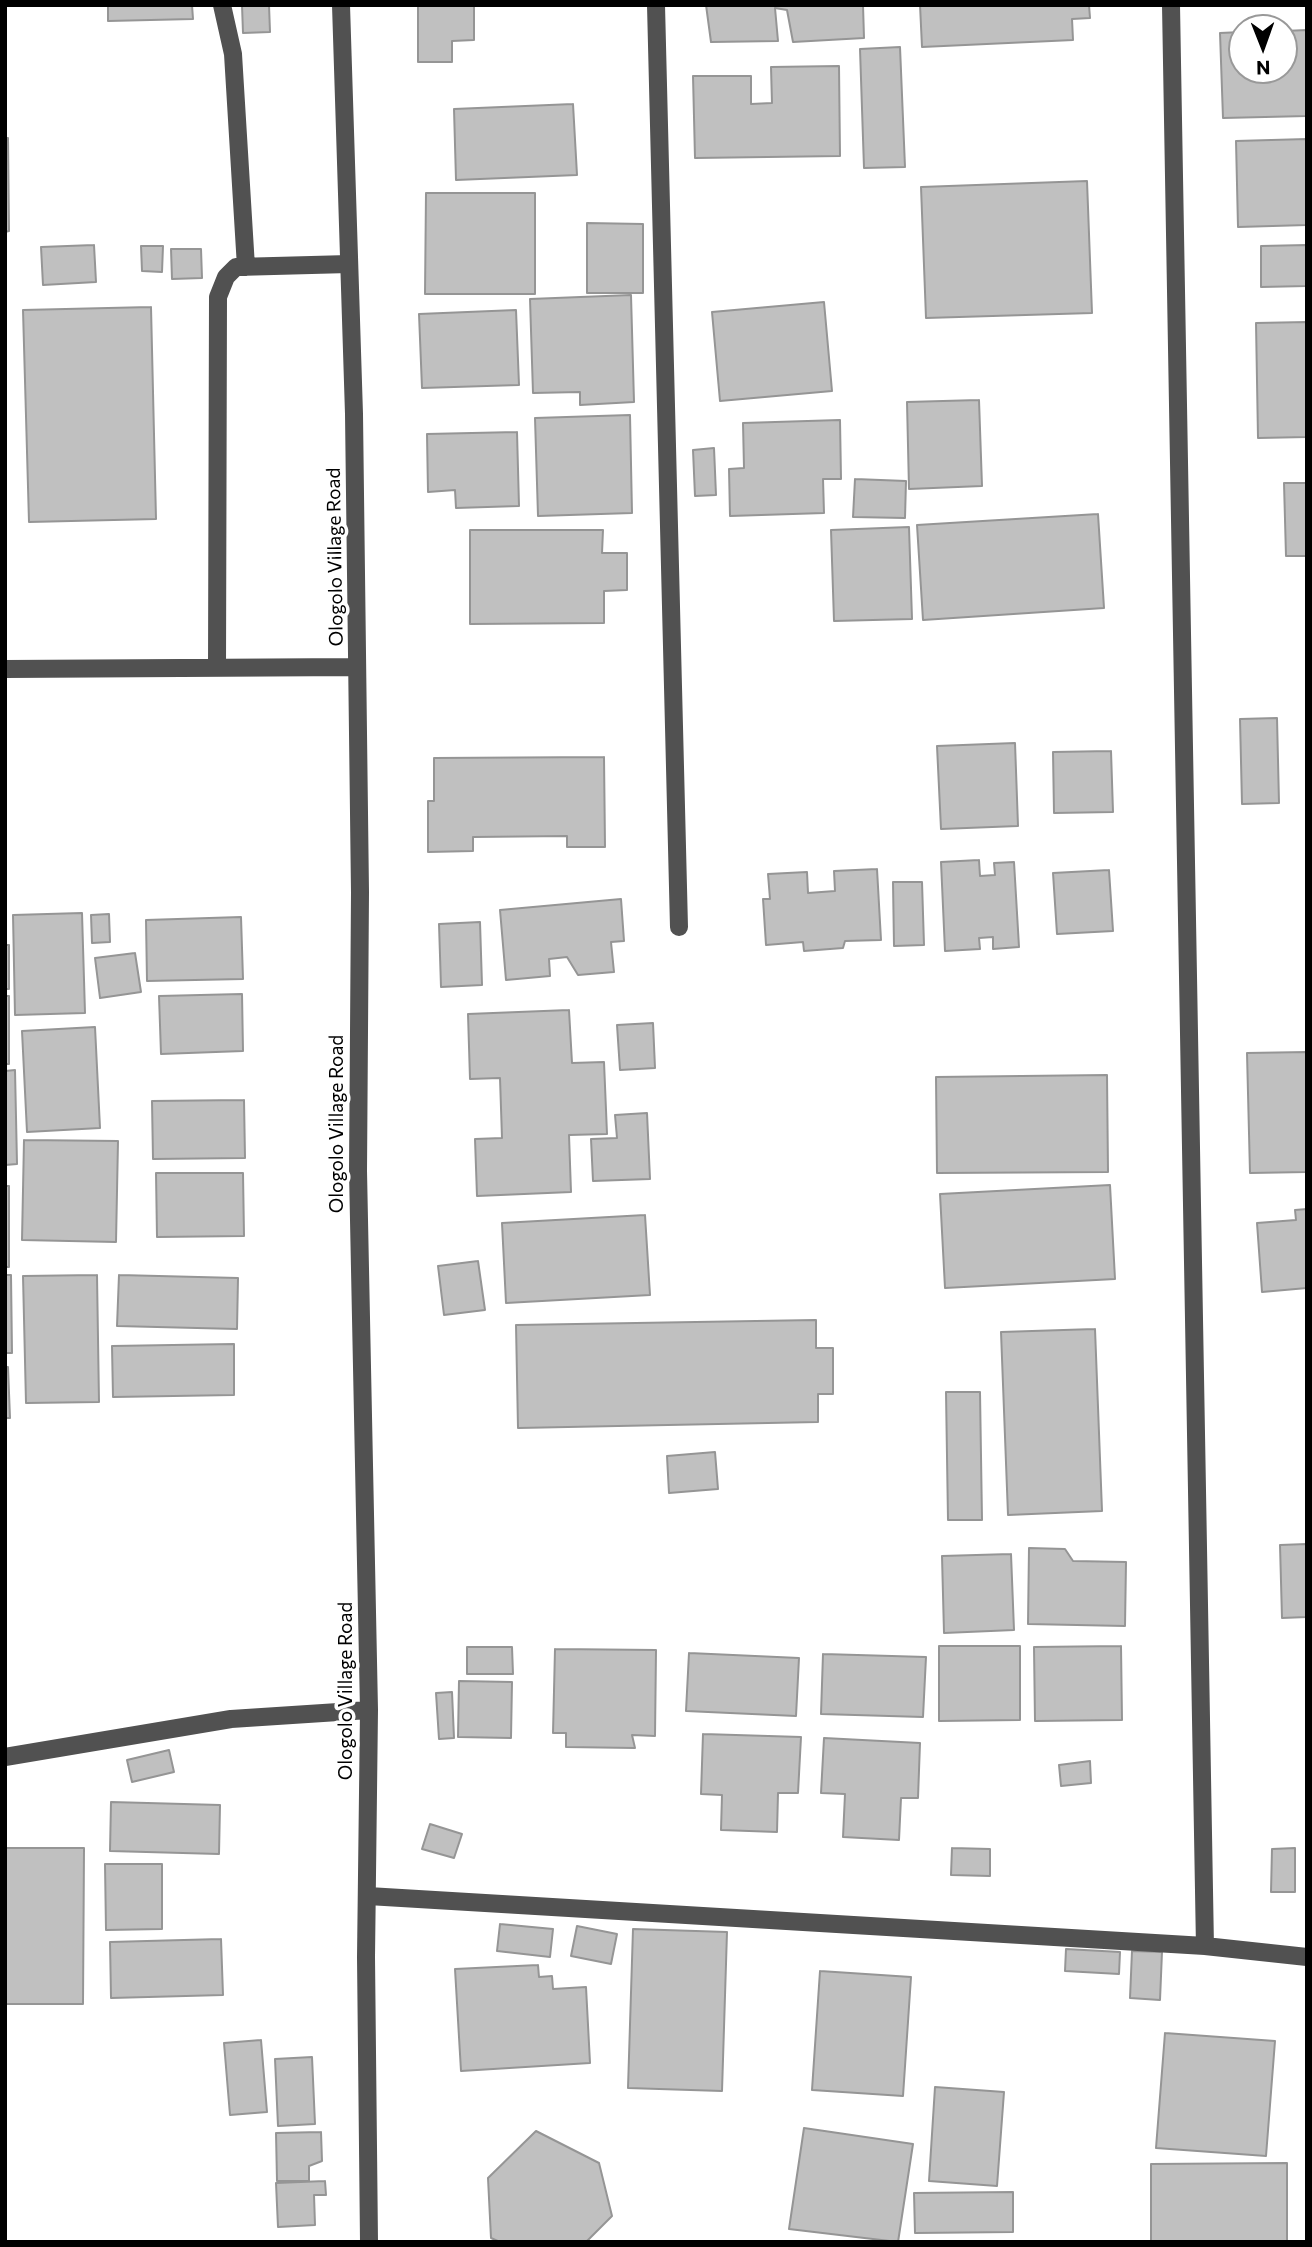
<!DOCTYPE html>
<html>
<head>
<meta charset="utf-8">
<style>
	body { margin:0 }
	#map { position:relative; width:1312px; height:2247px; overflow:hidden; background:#fff; font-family:Commissioner,sans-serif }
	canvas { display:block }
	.frame { position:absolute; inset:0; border:7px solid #000; pointer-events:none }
	.north { position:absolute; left:1228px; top:14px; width:70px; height:70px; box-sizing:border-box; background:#fff; border:2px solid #999; border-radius:50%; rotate:179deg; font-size:19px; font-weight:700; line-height:28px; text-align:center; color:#000 }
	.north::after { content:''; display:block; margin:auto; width:24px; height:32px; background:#000; clip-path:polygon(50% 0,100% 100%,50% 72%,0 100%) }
</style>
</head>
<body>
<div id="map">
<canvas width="1312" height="2247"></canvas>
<div class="frame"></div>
<div class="north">N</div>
</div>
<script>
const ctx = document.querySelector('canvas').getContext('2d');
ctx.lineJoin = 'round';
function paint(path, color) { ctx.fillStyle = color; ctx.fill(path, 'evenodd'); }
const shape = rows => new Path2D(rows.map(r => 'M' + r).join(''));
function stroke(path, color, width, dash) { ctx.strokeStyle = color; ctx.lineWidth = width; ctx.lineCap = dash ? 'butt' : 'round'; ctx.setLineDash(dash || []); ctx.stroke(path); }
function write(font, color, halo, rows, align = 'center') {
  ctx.font = font + ' Commissioner,sans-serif'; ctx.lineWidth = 7; ctx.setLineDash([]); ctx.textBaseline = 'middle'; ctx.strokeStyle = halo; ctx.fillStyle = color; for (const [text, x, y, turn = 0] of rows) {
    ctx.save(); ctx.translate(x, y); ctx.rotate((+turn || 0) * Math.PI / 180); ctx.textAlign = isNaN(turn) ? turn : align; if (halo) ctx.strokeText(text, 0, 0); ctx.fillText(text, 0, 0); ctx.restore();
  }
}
const building = shape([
	[108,5,192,5,193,19,108,21,108,5],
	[242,5,269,5,270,32,243,33,242,5],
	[418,5,474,5,474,40,452,41,452,62,418,62,418,5],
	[706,5,863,5,864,38,793,42,787,10,775,8,778,41,711,42,706,5],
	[920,5,1089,5,1090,18,1072,19,1073,40,922,47,920,5],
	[1307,30,1307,116,1223,118,1220,33,1242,32,1242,70,1284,70,1284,31,1307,30],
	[900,47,905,167,864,168,860,49,900,47],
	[839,66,840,156,695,158,693,76,751,76,751,104,772,103,771,67,839,66],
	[573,104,577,175,456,180,454,109,573,104],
	[5,138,8,138,9,231,5,232,5,138],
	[1307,139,1307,225,1238,227,1236,141,1307,139],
	[1087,181,1092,313,926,318,921,187,1087,181],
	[426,193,535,193,535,294,425,294,426,193],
	[587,223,643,224,643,293,587,293,587,223],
	[94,245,96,282,43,285,41,247,94,245],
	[1307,245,1307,286,1261,287,1261,246,1307,245],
	[141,246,163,246,162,272,142,271,141,246],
	[171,249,201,249,202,278,172,279,171,249],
	[631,295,634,402,580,405,580,392,533,393,530,299,631,295],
	[824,302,832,391,720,401,712,312,824,302],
	[151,307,156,519,29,522,23,310,151,307],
	[516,310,519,385,422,388,419,314,516,310],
	[1307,322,1307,437,1258,438,1256,323,1307,322],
	[979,400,982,486,909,489,907,402,979,400],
	[630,415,632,513,538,516,535,418,630,415],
	[840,420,841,479,823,479,824,513,730,516,729,469,744,468,743,423,840,420],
	[517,432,519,506,456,508,455,490,428,492,427,434,517,432],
	[714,448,716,495,695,496,693,450,714,448],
	[855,479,906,481,905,518,853,517,855,479],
	[1284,483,1307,483,1307,556,1286,556,1284,483],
	[1098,514,1104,608,923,620,917,525,1098,514],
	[909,527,912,619,834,621,831,530,909,527],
	[470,530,603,530,602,553,627,553,627,590,604,591,604,623,470,624,470,530],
	[1277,718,1279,803,1242,804,1240,719,1277,718],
	[1015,743,1018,826,941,829,937,746,1015,743],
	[1111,751,1113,812,1054,813,1053,752,1111,751],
	[604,757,605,847,567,847,567,836,473,837,473,851,428,852,428,801,434,801,434,758,604,757],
	[979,860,980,876,995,875,994,863,1014,862,1019,947,993,949,993,937,979,938,980,949,945,951,941,862,979,860],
	[877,869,881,940,845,941,843,948,804,951,803,942,766,945,763,899,770,899,768,874,807,872,808,893,835,891,834,871,877,869],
	[1109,870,1113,931,1057,934,1053,873,1109,870],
	[893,882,922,882,924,945,894,946,893,882],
	[621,899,624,941,611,942,614,972,578,975,567,957,549,959,550,976,506,980,500,910,621,899],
	[82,913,85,1013,15,1015,13,915,82,913],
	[109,914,110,942,92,943,91,915,109,914],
	[241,917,243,979,147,981,146,920,241,917],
	[480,922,482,985,441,987,439,924,480,922],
	[5,945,9,945,9,989,5,989,5,945],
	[135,953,141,992,100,998,95,958,135,953],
	[242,994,243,1051,161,1054,159,996,242,994],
	[5,996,9,996,9,1064,5,1064,5,996],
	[569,1010,572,1063,604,1062,607,1134,569,1135,571,1192,477,1196,475,1139,502,1138,500,1078,470,1079,468,1014,569,1010],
	[653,1023,655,1068,620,1070,617,1025,653,1023],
	[95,1027,100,1128,27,1132,22,1031,95,1027],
	[1307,1052,1307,1172,1250,1173,1247,1053,1307,1052],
	[15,1070,17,1164,5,1165,5,1071,15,1070],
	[1107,1075,1108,1172,937,1173,936,1077,1107,1075],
	[244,1100,245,1158,153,1159,152,1101,244,1100],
	[647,1113,650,1179,593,1181,591,1139,617,1138,615,1115,647,1113],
	[24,1140,118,1141,116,1242,22,1240,24,1140],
	[156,1173,243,1173,244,1236,157,1237,156,1173],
	[1110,1185,1115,1279,945,1288,940,1194,1110,1185],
	[5,1186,9,1186,9,1267,5,1267,5,1186],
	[1307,1209,1307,1288,1262,1292,1257,1223,1296,1220,1295,1210,1307,1209],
	[645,1215,650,1295,506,1303,502,1223,645,1215],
	[478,1261,485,1310,444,1315,438,1266,478,1261],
	[5,1275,11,1275,12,1353,5,1353,5,1275],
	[97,1275,99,1402,26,1403,23,1276,97,1275],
	[119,1275,238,1278,237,1329,117,1326,119,1275],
	[816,1320,816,1348,833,1348,833,1394,818,1394,818,1422,518,1428,516,1325,816,1320],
	[1095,1329,1102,1511,1008,1515,1001,1332,1095,1329],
	[234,1344,234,1395,113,1397,112,1346,234,1344],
	[5,1367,8,1367,10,1418,5,1418,5,1367],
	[946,1392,980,1392,982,1520,948,1520,946,1392],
	[715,1452,718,1489,669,1493,667,1456,715,1452],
	[1307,1544,1307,1617,1282,1618,1280,1545,1307,1544],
	[1029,1548,1065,1549,1073,1561,1126,1562,1125,1626,1028,1624,1029,1548],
	[1011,1554,1014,1630,944,1633,942,1556,1011,1554],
	[939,1646,1020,1646,1020,1720,939,1721,939,1646],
	[1121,1646,1122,1720,1035,1721,1034,1647,1121,1646],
	[467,1647,512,1647,513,1674,467,1674,467,1647],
	[555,1649,656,1650,655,1736,632,1735,635,1748,566,1747,566,1733,553,1733,555,1649],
	[689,1653,799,1658,796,1716,686,1711,689,1653],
	[823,1654,926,1657,923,1717,821,1714,823,1654],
	[459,1681,512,1682,511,1738,458,1737,459,1681],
	[452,1692,454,1738,439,1739,436,1693,452,1692],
	[703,1734,801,1737,798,1793,778,1793,777,1832,721,1830,722,1795,701,1794,703,1734],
	[824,1738,920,1743,918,1798,901,1798,899,1840,843,1837,845,1794,821,1793,824,1738],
	[169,1750,174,1772,132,1782,127,1760,169,1750],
	[1090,1761,1091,1783,1061,1786,1059,1765,1090,1761],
	[111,1802,220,1805,219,1854,110,1851,111,1802],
	[430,1824,462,1834,454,1858,422,1849,430,1824],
	[5,1848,84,1848,83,2004,5,2004,5,1848],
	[952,1848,990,1849,990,1876,951,1875,952,1848],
	[1295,1848,1295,1892,1271,1892,1272,1849,1295,1848],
	[105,1864,162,1864,162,1929,106,1930,105,1864],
	[500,1924,553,1929,550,1957,497,1951,500,1924],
	[577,1926,617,1934,611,1964,571,1956,577,1926],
	[633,1929,727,1932,722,2091,628,2088,633,1929],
	[221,1939,223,1995,111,1998,110,1942,221,1939],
	[1066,1949,1120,1952,1119,1974,1065,1971,1066,1949],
	[1132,1951,1162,1952,1160,2000,1130,1998,1132,1951],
	[538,1965,539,1977,552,1976,553,1989,586,1987,590,2063,461,2071,455,1969,538,1965],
	[820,1971,911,1977,903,2096,812,2090,820,1971],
	[1165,2033,1275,2041,1266,2156,1156,2148,1165,2033],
	[261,2040,267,2112,230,2115,224,2043,261,2040],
	[312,2057,315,2124,278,2126,275,2059,312,2057],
	[935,2087,1004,2092,997,2186,929,2181,935,2087],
	[804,2128,913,2144,898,2242,789,2229,804,2128],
	[536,2131,599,2163,612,2216,586,2242,500,2242,491,2238,488,2178,536,2131],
	[321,2132,322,2161,309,2166,309,2181,277,2181,276,2133,321,2132],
	[1287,2163,1287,2242,1151,2242,1151,2164,1287,2163],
	[325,2181,326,2195,314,2195,315,2225,278,2227,276,2183,325,2181],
	[1013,2192,1013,2232,915,2233,914,2193,1013,2192]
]);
const minor = shape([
	[222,5,233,54,246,267],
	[341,5,354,414,360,892,358,1171,369,1710,366,1957,369,2242],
	[656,5,679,927],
	[1171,5,1205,1946],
	[217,668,218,297,226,277,236,267,349,264],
	[5,669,357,667],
	[5,1757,231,1719,369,1710],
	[368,1896,1205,1946,1307,1957]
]);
const streetNames = [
	["Ologolo Village Road",335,557,-91],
	["Ologolo Village Road",337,1124,-90],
	["Ologolo Village Road",346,1691,-90]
];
paint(building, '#c0c0c0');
stroke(building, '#959595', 2);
stroke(minor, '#515151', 18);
write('19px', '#000', '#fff', streetNames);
</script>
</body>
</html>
